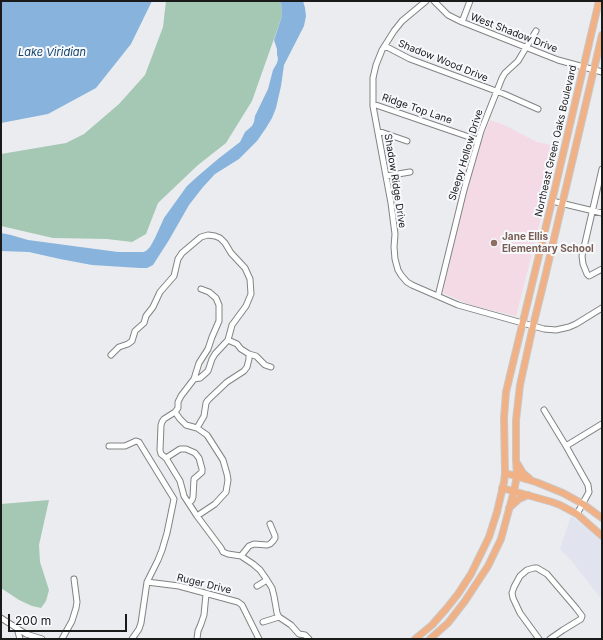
<!DOCTYPE html>
<html>
<head>
<meta charset="utf-8">
<style>
	body { margin:0 }
	#map { position:relative; width:603px; height:640px; overflow:hidden; background:#ebecef; font-family:Inter,sans-serif }
	canvas { display:block }
	.frame { position:absolute; inset:0; border:2px solid #1a1a1b; pointer-events:none }
	.scale { position:absolute; left:8px; top:614px; width:119px; height:18px; box-sizing:border-box; border:2px solid #1a1a1b; border-top:0; padding-left:5px; font-size:12px; line-height:14px; white-space:nowrap; color:#1a1a1b; -webkit-text-stroke:3px #f8f9fc; paint-order:stroke }
</style>
</head>
<body>
<div id="map">
<canvas width="603" height="640"></canvas>
<div class="frame"></div>
<div class="scale">200 m</div>
</div>
<script>
const ctx = document.querySelector('canvas').getContext('2d');
ctx.lineJoin = 'round';
function paint(path, color) { ctx.fillStyle = color; ctx.fill(path, 'evenodd'); }
const shape = rows => new Path2D(rows.map(r => 'M' + r).join(''));
function stroke(path, color, width, dash) { ctx.strokeStyle = color; ctx.lineWidth = width; ctx.lineCap = dash ? 'butt' : 'round'; ctx.setLineDash(dash || []); ctx.stroke(path); }
function write(font, color, halo, rows, align = 'center') {
  ctx.font = font + ' Inter,sans-serif'; ctx.lineWidth = 4; ctx.setLineDash([]); ctx.textBaseline = 'middle'; ctx.strokeStyle = halo; ctx.fillStyle = color; for (const [text, x, y, turn = 0] of rows) {
    ctx.save(); ctx.translate(x, y); ctx.rotate((+turn || 0) * Math.PI / 180); ctx.textAlign = isNaN(turn) ? turn : align; if (halo) ctx.strokeText(text, 0, 0); ctx.fillText(text, 0, 0); ctx.restore();
  }
}
const built = shape([
	[571,516,588,529,602,542,602,600,571,560,560,549]
]);
const education = shape([
	[490,120,504,125,537,142,559,147,516,316,470,305,443,293,465,193,478,150]
]);
const green = shape([
	[166,1,280,1,281,2,282,16,252,101,226,143,198,165,158,203,146,234,132,242,107,239,53,238,1,226,1,154,66,143,84,134,119,104,145,75,163,27],
	[49,500,39,545,40,562,49,590,46,601,41,608,32,606,19,600,1,588,1,504]
]);
const water = shape([
	[1,1,152,1,131,44,96,88,48,114,1,123],
	[280,1,303,1,305,8,306,16,304,26,284,65,281,86,276,108,272,118,266,128,257,141,239,159,215,174,203,187,189,205,169,240,153,265,147,268,140,268,92,265,60,259,29,252,1,251,1,233,11,235,28,240,118,252,143,252,146,251,150,247,155,238,164,218,187,186,198,176,218,159,240,142,245,132,252,126,254,122,255,116,268,89,273,70,277,63,278,59,277,54,277,49,274,40,282,16,281,2]
]);
const minor = shape([
	[426,1,402,21,394,31,382,50,376,65,373,78,373,106,391,203,395,234,394,247,395,259,398,270,401,275,407,282,412,285,458,305,544,329,556,330,569,327,576,324,602,308],
	[434,1,448,15,462,22,558,60,602,72],
	[462,22,470,1],
	[385,46,410,59,504,94,538,109],
	[373,104,478,140],
	[378,131,407,141],
	[602,169,582,256,583,264,587,274,589,276,602,269],
	[386,176,410,172],
	[552,201,602,213],
	[201,289,209,292,216,298,219,305,219,321,212,337,208,349,199,363,194,379,181,396,178,402,178,408,175,412,164,419,162,422,161,425,160,450,161,454,166,458,180,481,184,496,197,516,221,548,223,552,228,554,241,556,253,564,260,570,267,580,272,588,274,596,277,613,279,617,291,625,299,634,305,635,309,639],
	[438,296,464,190,481,131,502,78,505,73,518,61,536,31],
	[228,340,237,344,241,349,249,354,256,356,265,365,271,367],
	[111,355,119,347,128,344,132,341,135,331,144,323,146,316,153,307,160,292,174,276,178,259,182,253,201,237,208,235,215,236,220,238,225,243,231,253,245,268,250,279,251,294,246,306,232,325,228,340,215,354,212,359,208,371,200,378,194,379],
	[544,410,566,446,588,485,589,492,577,514],
	[175,412,180,419,186,425,197,428,207,435,223,460,227,474,228,480,226,492,215,504,197,516],
	[197,428,204,416,206,403,208,400,227,382,244,371,247,367,249,359,249,354],
	[109,446,125,446,136,441,139,442,174,499,167,533,162,550,158,560,147,582,141,623,139,629,132,639],
	[566,446,602,424],
	[166,458,180,449,186,449,195,453,199,458,202,469,202,472,194,479,193,497,192,500,189,503],
	[241,556,249,546,254,544,267,545,270,544,273,541,275,538,275,536,270,524],
	[147,582,179,586,238,602,242,605,259,639],
	[257,586,267,580],
	[1,618,26,634,42,639],
	[263,622,279,617],
	[17,628,20,639],
	[62,639,72,621,76,608,77,602,74,579],
	[197,639,198,631,201,624,204,615,206,594],
	[539,639,520,613,513,598,512,593,514,587,520,576,527,570,534,568,537,568,547,574,576,608,582,616,581,619,563,630,550,639]
]);
const major = shape([
	[517,463,523,473,530,479],
	[505,473,536,482,563,493,583,504,602,518],
	[502,488,552,502,560,505,577,514,602,536],
	[509,508,519,499,528,495],
	[415,639,432,625,446,609,458,594,471,574,489,537,497,512,504,482,505,473,504,418,506,392,552,201,599,1],
	[430,639,448,623,465,601,488,566,501,539,514,491,517,476,516,460,516,420,520,385,533,326,545,277,602,35]
]);
const markers = [
	[494,243,4,"#8d6e63"]
];
const streetNames = [
	["West Shadow Drive",514,33,21],
	["Shadow Wood Drive",443,61,22],
	["Ridge Top Lane",417,109,19],
	["Northeast Green Oaks Boulevard",556,141,-77],
	["Sleepy Hollow Drive",466,155,-73],
	["Shadow Ridge Drive",395,181,81],
	["Ruger Drive",204,584,14]
];
const educationNames = [
	["Jane Ellis",502,237],
	["Elementary School",502,249]
];
const waterNames = [
	["Lake Viridian",52,53]
];
paint(built, '#e1e4ef');
paint(education, '#f3dae4');
paint(green, '#a4c8b3');
paint(water, '#87b3dd');
stroke(minor, '#828385', 7);
stroke(major, '#c8c8c8', 8);
stroke(minor, '#fff', 5);
stroke(major, '#f1b186', 6);
for (const [x, y, r, color] of markers) { const dot = new Path2D(); dot.arc(x, y, r, 0, 2 * Math.PI); ctx.fillStyle = color; ctx.fill(dot); stroke(dot, '#f8f9fc', 1.5); }
write('10px', '#1a1a1b', '#f8f9fc', streetNames);
write('bold 10px', '#785e54', '#f8f9fc', educationNames, 'left');
write('italic 11px', '#13446c', '#f8f9fc', waterNames);
</script>
</body>
</html>
